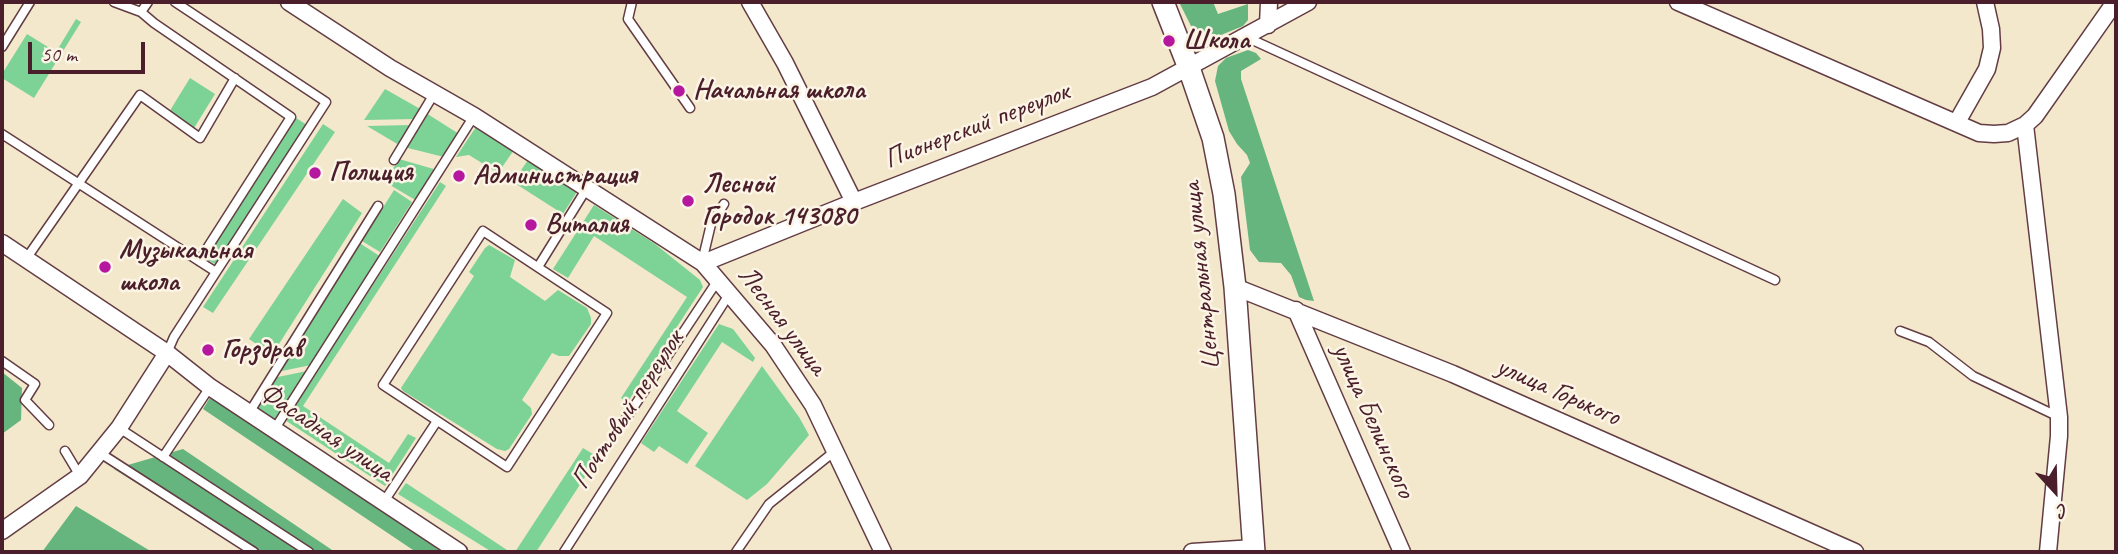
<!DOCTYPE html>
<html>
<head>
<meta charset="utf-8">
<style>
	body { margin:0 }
	#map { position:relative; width:2118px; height:554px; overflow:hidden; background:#f3e7cc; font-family:Caveat,sans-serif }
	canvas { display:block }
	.frame { position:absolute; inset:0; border:4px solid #4a1f2b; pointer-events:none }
	.north { position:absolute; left:2020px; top:456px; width:70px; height:70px; -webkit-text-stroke:5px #fcf5e5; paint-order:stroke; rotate:158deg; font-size:19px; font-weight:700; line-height:28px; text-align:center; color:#4a1f2b }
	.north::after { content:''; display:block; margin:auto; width:24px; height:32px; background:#4a1f2b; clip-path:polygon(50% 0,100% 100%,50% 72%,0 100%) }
	.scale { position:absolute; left:28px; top:42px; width:117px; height:32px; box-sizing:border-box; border:4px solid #4a1f2b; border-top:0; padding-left:9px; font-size:21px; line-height:24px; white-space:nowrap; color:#4a1f2b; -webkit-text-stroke:5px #fcf5e5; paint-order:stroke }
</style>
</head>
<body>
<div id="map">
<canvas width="2118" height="554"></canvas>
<div class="frame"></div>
<div class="north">С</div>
<div class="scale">50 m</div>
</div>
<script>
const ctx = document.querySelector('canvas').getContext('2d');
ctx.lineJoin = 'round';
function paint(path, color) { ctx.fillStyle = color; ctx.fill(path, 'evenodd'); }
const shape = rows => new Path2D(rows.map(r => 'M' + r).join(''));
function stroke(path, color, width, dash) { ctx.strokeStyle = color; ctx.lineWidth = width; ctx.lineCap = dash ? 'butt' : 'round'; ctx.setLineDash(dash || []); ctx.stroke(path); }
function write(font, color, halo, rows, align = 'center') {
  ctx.font = font + ' Caveat,sans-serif'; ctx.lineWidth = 5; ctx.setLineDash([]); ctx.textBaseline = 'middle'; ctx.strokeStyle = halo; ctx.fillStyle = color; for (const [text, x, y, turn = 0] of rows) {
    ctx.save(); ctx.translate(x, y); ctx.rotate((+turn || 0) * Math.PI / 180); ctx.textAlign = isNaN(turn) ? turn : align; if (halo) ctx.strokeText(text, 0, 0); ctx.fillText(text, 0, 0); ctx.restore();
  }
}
const green = shape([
	[76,19,81,22,34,98,2,78,2,74,27,34,56,52],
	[190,78,215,94,191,133,166,117],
	[385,89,422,110,416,119,364,120],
	[426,113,459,134,444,157,404,147],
	[296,118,307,125,217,265,204,258],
	[323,124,335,132,213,313,203,307],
	[412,125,399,145,367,126],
	[476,127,514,150,498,173,469,155,456,157],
	[399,159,437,170,417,201,385,182],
	[528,160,578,190,563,214,513,182],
	[440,182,446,186,303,406,389,463,408,434,416,438,385,486,285,420],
	[394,190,412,202,380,252,362,241],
	[343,199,362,213,272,355,249,339],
	[594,205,655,244,700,280,703,287,627,403,621,398,687,297,594,236,568,278,553,269],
	[358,242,381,257,311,365,277,372],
	[489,245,515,260,510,277,545,301,558,290,587,308,591,318,591,324,569,356,559,356,552,353,522,400,531,408,532,414,509,449,505,451,497,449,403,391,401,388,474,276,469,272,485,248],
	[719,324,733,329,755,358,753,362,722,342,677,411,708,433,687,464,659,446,654,452,641,443],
	[762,366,799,417,809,435,767,484,747,500,695,466],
	[307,371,272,426,251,412,273,378],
	[583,448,598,457,536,552,515,552],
	[406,483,510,552,492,552,398,494]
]);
const forest = shape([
	[1179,2,1213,2,1218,14,1248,4,1248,20,1243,26,1221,35,1205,34,1191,26],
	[1248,50,1256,53,1261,59,1241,71,1241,79,1314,301,1306,300,1299,297,1291,275,1281,263,1259,262,1250,250,1241,177,1250,163,1247,155,1237,144,1229,131,1215,81,1218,66,1226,58],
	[2,372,22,388,21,420,2,434],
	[211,396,447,552,416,552,203,409],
	[183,449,335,552,246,552,114,469],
	[76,506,152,552,42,552]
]);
const lane = shape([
	[114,2,141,12],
	[148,2,141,12,154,23,291,117,199,261],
	[632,2,628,19,690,108],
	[1246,37,1775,280],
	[2,47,30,2],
	[2,134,216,272],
	[394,160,434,94],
	[483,231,607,313,507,467,383,385,483,231],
	[26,259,140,95,200,138,235,78],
	[702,262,711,224,724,204],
	[538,267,587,188],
	[1900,331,1929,342,1973,376,2059,417],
	[167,353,174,337,326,102,175,2],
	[2,361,35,384,25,400,49,425],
	[249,413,378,206],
	[625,420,718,280],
	[119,428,309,552],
	[274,430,474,116],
	[65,451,80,476],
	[100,453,254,552],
	[163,457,210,387],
	[383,503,437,421],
	[564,552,730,293],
	[736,552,769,504,835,451]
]);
const street = shape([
	[289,2,390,68,474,116,703,263,773,345,813,405,883,552],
	[750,2,785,63,854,202],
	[1678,2,1979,133,1994,134,2008,133,2025,125,2035,116,2115,2],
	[1268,25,1269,2],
	[1957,122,1987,69,1992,48,1991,29,1985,2],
	[2025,125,2059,417,2059,436,2048,552],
	[2,243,167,353,210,387,459,552],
	[703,263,854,202,1152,87,1308,2],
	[1235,287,1453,374,1855,552],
	[1296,310,1402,552],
	[2,531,80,476,119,428,167,353],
	[1192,552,1254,548]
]);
const secondary = shape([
	[1163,2,1189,68,1213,138,1224,194,1235,287,1254,552]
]);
const markers = [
	[1169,41,7,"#b5179e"],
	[679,91,7,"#b5179e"],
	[315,173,7,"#b5179e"],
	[459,176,7,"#b5179e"],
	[688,201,7,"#b5179e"],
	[531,225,7,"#b5179e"],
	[105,267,7,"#b5179e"],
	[208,350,7,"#b5179e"]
];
const poiNames = [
	["Школа",1183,41],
	["Начальная школа",693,91],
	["Полиция",329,173],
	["Администрация",473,176],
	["Лесной",702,185],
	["Городок 143080",702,217],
	["Виталия",545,225],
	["Музыкальная",119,251],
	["школа",119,283],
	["Горздрав",222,350]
];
const streetNames = [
	["Пионерский переулок",977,126,-21],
	["Центральная улица",1202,276,-96],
	["Лесная улица",782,321,53],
	["улица Горького",1558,392,24],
	["Почтовый переулок",628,410,-57],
	["улица Белинского",1373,421,66],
	["Фасадная улица",326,433,34]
];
paint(green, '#7dd295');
paint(forest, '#66b47e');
stroke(lane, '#633d43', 11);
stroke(street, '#633d43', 19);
stroke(secondary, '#633d43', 24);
stroke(lane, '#fff', 8);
stroke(street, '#fff', 16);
stroke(secondary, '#fff', 21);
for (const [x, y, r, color] of markers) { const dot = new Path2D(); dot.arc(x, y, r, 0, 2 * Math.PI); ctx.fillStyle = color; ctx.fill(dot); stroke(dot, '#fcf5e5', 2.5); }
write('bold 28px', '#4a1f2b', '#fcf5e5', poiNames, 'left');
write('28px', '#4a1f2b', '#fcf5e5', streetNames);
</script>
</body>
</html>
